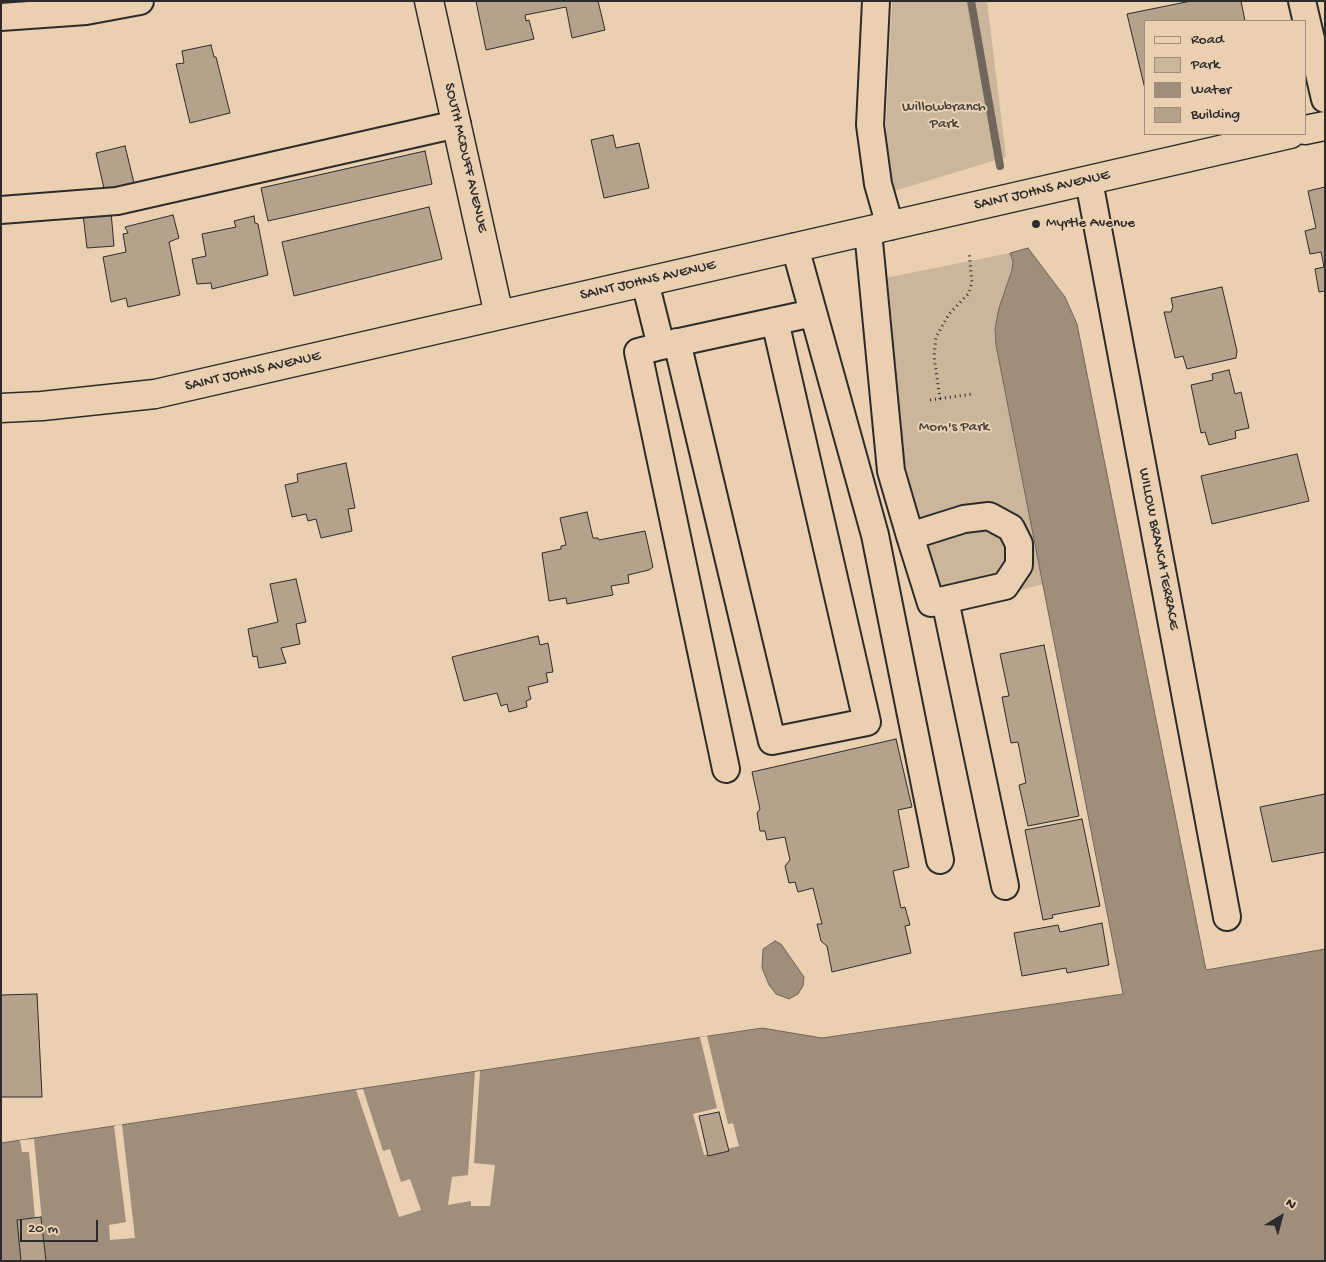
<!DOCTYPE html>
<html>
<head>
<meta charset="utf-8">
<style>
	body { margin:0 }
	#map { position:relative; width:1326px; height:1262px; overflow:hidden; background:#ead0b1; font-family:"Gochi Hand",sans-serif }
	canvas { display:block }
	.frame { position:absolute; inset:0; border:2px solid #2b2b2b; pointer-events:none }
	.legend { position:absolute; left:1144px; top:20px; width:162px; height:115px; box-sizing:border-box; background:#ead0b1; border:1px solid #9e8e7b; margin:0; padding:6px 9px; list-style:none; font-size:15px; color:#2b2b2b }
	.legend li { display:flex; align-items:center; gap:10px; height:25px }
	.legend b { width:25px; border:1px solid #9e8e7b }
	.north { position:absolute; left:1256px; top:1192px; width:50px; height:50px; -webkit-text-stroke:4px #ead0b1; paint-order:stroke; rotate:37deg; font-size:14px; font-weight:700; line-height:20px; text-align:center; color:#2b2b2b }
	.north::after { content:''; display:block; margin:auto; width:18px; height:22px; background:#2b2b2b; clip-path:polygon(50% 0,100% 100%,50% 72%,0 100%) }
	.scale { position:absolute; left:20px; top:1220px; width:78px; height:22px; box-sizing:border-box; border:2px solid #2b2b2b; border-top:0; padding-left:6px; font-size:15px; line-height:18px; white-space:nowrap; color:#2b2b2b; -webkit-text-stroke:4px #ead0b1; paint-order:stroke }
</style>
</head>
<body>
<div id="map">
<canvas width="1326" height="1262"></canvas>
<div class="frame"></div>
<ul class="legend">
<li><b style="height:6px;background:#ead0b1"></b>Road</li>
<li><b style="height:14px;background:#cbb59b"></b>Park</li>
<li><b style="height:14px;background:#9f8e7c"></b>Water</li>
<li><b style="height:14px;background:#b5a28c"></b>Building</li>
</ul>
<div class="north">N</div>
<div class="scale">20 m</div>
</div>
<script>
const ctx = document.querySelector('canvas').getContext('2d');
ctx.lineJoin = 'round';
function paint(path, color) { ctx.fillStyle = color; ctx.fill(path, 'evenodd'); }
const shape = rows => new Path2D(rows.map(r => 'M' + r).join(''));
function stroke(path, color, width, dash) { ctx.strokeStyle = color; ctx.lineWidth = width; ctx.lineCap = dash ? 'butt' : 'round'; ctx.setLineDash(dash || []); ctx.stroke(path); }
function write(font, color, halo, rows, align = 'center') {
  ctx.font = font + ' "Gochi Hand",sans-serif'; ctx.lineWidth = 4; ctx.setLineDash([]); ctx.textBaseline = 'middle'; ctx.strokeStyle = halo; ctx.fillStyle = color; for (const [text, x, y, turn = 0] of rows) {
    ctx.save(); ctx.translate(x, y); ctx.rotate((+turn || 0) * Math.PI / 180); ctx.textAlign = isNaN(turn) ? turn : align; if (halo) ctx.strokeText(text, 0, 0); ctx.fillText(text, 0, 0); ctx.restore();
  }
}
const green = shape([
	[892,1,987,1,1006,157,894,191,890,175,886,124],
	[1010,253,1013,262,1012,270,999,308,995,329,996,345,1043,584,943,612,923,532,909,492,897,437,885,278]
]);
const water = shape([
	[1028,248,1065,297,1077,324,1206,970,1325,949,1325,1261,1,1261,1,1143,762,1028,822,1038,1123,994,996,345,995,329,999,308,1012,270,1013,262,1010,253,1028,248],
	[775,941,781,944,804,977,803,986,798,994,789,999,776,994,769,985,762,968,763,949,775,941]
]);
const pier = shape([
	[707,1036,728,1124,733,1123,739,1146,704,1155,693,1114,717,1108,700,1037],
	[480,1071,474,1163,495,1165,490,1206,471,1206,471,1201,448,1205,452,1177,468,1175,475,1072],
	[363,1089,383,1151,390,1149,401,1182,410,1179,421,1210,399,1217,356,1090],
	[122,1124,135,1238,110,1240,109,1225,126,1222,114,1126],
	[34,1139,46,1261,21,1261,17,1220,35,1218,29,1152,22,1152,20,1140]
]);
const stream = shape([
	[971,1,1000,166]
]);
const building = shape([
	[476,1,598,1,605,30,572,38,566,7,525,15,526,21,529,20,534,39,486,50,476,1],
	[1191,1,1241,1,1245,21,1145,21,1145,89,1127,14,1191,1],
	[211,45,214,57,216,57,230,113,190,123,176,64,184,63,182,51,211,45],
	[613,135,616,148,639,143,649,188,604,198,591,140,613,135],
	[125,146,135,187,105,193,96,153,125,146],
	[425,151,432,184,268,221,261,188,425,151],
	[1325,187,1325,291,1319,292,1315,269,1324,267,1321,252,1310,254,1305,231,1316,228,1308,191,1325,187],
	[429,207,442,259,294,296,282,242,429,207],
	[111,212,114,246,87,248,83,214,111,212],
	[173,215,179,238,169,242,180,295,128,307,126,298,111,302,103,257,126,252,123,234,128,233,125,227,173,215],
	[254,216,255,223,258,224,268,275,212,289,211,283,197,284,192,259,206,256,202,234,236,227,234,221,254,216],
	[1222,287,1237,351,1236,358,1187,369,1183,356,1175,358,1164,312,1171,312,1173,307,1171,298,1222,287],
	[1229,370,1235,394,1241,392,1249,428,1235,431,1236,438,1209,445,1205,432,1201,433,1191,385,1213,380,1212,374,1229,370],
	[1297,454,1309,501,1212,524,1201,476,1297,454],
	[346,463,355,508,348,509,352,531,321,538,316,519,308,521,306,514,292,517,285,485,298,482,297,474,346,463],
	[587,512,593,538,598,538,599,540,645,531,653,567,649,570,628,575,629,583,611,586,613,595,567,604,566,598,549,601,542,553,561,549,561,546,566,545,560,518,587,512],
	[296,579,306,622,296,624,300,644,281,648,286,663,259,668,257,656,253,657,248,629,278,622,270,584,296,579],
	[538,636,540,645,548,643,553,672,546,673,548,682,528,687,531,699,526,701,527,707,509,712,507,704,501,706,497,693,464,701,452,657,538,636],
	[1044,645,1079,816,1028,826,1019,785,1026,783,1018,742,1011,743,1002,697,1009,696,1000,654,1044,645],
	[896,739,912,807,898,810,909,867,893,871,901,908,905,907,910,925,905,926,911,953,832,972,827,946,821,941,817,924,822,924,813,888,798,892,795,882,789,883,785,866,790,860,785,837,767,840,765,831,760,831,757,813,760,809,752,772,896,739],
	[1325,794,1325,852,1272,862,1260,807,1325,794],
	[1082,819,1100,906,1052,915,1053,918,1043,920,1025,830,1082,819],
	[1102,923,1109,965,1067,973,1066,968,1022,976,1014,933,1058,925,1060,932,1102,923],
	[37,994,42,1097,1,1097,1,995,37,994],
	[719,1112,729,1151,708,1156,699,1116,719,1112],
	[41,1217,46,1261,21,1261,17,1220,41,1217]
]);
const path = shape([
	[940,399,934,356,936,337,949,314,969,293,972,282,969,252],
	[930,400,973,394]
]);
const minor = shape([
	[876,1,870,125,878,184,890,226],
	[1302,1,1325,99],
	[1,17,86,11,140,1],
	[1089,181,1227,917],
	[1,210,117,201,457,124],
	[868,231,891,471,910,536,931,603,1005,586,1019,565,1019,544,1011,528,989,516,964,519,910,536],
	[795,247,875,535,940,860],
	[645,282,661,346,638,352,726,769],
	[677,342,772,741,867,722,775,321],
	[661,346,813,313],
	[945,600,1005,886]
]);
const major = shape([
	[429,1,499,315],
	[1305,130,1325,126],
	[1,408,42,406,155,394,1290,134]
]);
const markers = [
	[1036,224,5,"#2b2b2b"]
];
const parkNames = [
	["Willowbranch",944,108],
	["Park",944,125],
	["Mom's Park",954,428]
];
const streetNames = [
	["SOUTH MCDUFF AVENUE",465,158,77],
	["SAINT JOHNS AVENUE",1042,191,-13],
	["SAINT JOHNS AVENUE",648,281,-13],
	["SAINT JOHNS AVENUE",253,372,-13],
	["WILLOW BRANCH TERRACE",1158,549,79]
];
const poiNames = [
	["Myrtle Avenue",1046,224]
];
paint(green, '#cbb59b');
paint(water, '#9f8e7c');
stroke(water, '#71665c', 1);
paint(pier, '#ead0b1');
stroke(stream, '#71665c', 8);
paint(building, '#b5a28c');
stroke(building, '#2b2b2b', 1);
stroke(minor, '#2b2b2b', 30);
stroke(major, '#2b2b2b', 31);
stroke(path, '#2b2b2b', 3, [1, 4]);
stroke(minor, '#ead0b1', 26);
stroke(major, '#ead0b1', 28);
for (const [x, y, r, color] of markers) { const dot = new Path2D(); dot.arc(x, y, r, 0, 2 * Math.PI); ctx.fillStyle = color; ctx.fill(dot); stroke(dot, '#ead0b1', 2); }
write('15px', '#43403c', '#ead0b1', parkNames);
write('15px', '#2b2b2b', '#ead0b1', streetNames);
write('15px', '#2b2b2b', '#ead0b1', poiNames, 'left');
</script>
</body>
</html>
